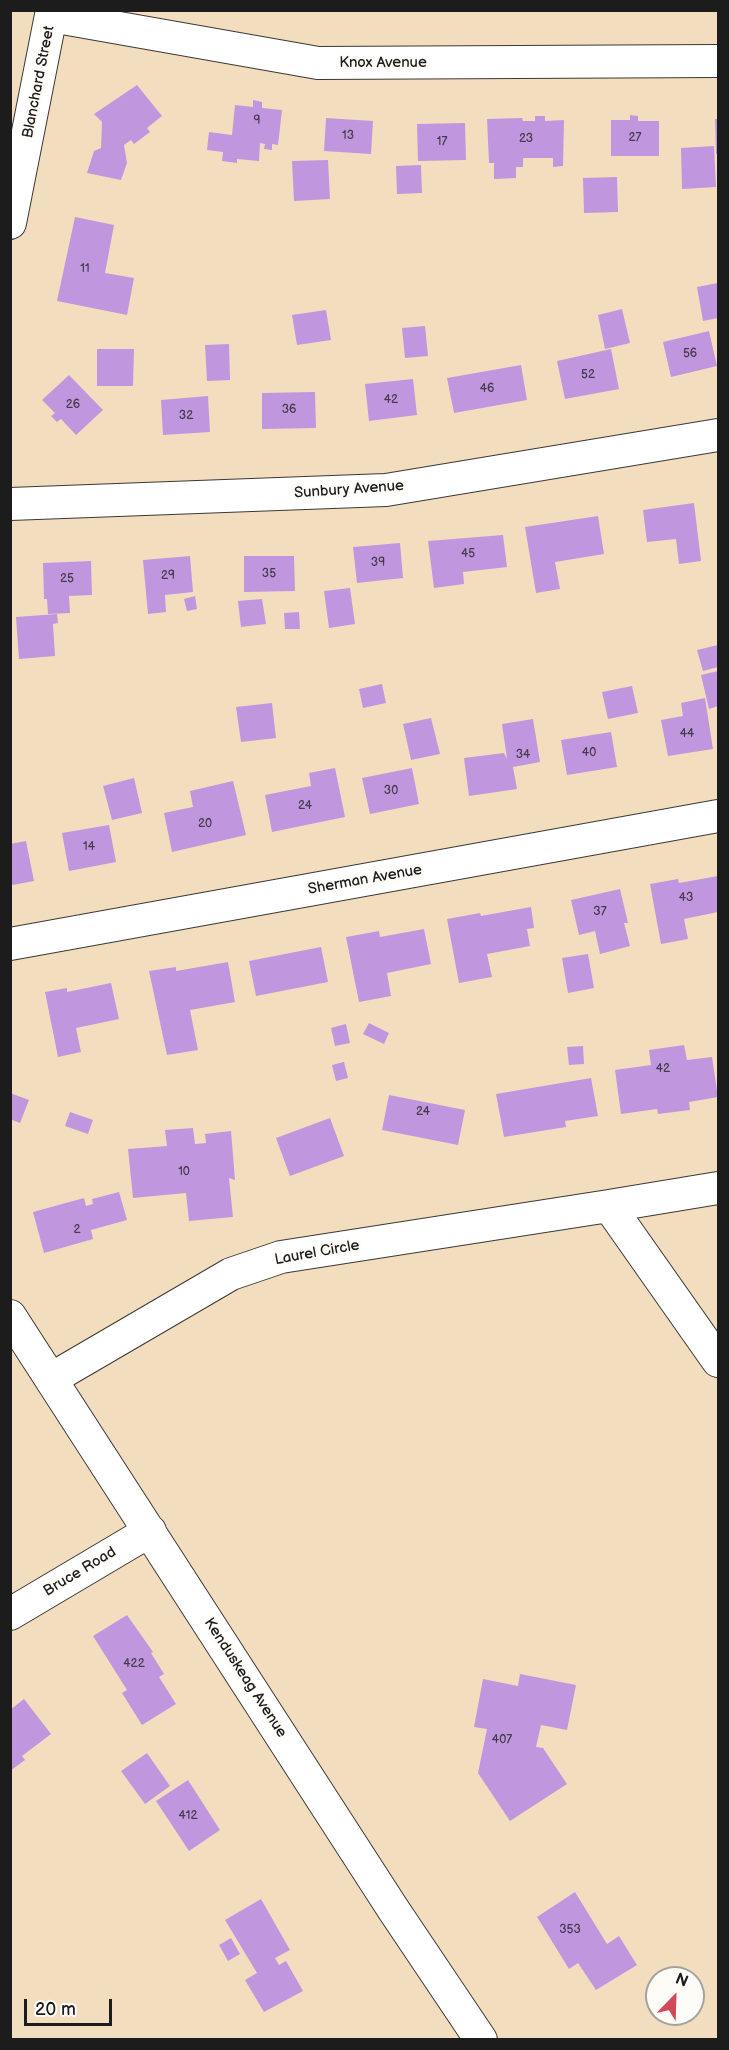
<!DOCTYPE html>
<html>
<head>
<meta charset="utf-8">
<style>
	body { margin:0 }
	#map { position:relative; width:729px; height:2050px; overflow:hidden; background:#f3ddbf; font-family:"Balsamiq Sans",sans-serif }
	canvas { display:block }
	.frame { position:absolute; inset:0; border:12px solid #1c1c1c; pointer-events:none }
	.north { position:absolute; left:645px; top:1966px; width:60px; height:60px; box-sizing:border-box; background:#fdfcf7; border:2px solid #a3a29f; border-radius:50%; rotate:23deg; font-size:16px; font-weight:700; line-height:24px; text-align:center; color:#1c1c1c }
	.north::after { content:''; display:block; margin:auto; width:21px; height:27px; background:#d1495b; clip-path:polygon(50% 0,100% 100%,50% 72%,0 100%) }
	.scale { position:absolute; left:24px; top:1999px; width:88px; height:27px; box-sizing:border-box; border:3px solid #1c1c1c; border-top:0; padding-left:8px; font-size:18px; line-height:21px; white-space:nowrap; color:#1c1c1c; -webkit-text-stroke:4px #fdfcf7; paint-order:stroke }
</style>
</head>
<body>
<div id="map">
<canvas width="729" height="2050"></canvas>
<div class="frame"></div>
<div class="north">N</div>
<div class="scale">20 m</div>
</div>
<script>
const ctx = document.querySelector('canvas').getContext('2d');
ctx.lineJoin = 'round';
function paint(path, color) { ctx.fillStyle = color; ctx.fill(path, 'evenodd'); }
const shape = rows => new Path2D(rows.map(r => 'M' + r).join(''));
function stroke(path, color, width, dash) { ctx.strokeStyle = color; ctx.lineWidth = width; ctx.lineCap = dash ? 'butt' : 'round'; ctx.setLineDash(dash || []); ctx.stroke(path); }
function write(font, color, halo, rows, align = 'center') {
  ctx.font = font + ' "Balsamiq Sans",sans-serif'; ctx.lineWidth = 5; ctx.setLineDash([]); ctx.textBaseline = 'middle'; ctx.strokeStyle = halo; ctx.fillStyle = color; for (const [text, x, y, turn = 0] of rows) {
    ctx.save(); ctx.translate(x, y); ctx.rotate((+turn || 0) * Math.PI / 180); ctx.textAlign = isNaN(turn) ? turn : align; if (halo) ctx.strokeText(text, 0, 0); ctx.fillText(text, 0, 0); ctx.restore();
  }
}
const building = shape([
	[137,85,162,116,147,128,150,132,134,144,131,140,124,145,127,163,121,180,87,173,94,151,101,148,102,122,94,114],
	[253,100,262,102,262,108,282,110,278,145,272,144,272,150,264,149,265,144,260,143,259,161,237,159,237,163,222,161,223,152,207,150,209,132,232,135,235,105,253,107],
	[630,115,638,116,638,121,659,121,659,156,611,156,611,120,630,120],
	[535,116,545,116,545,121,564,120,563,166,553,167,553,158,523,158,523,167,516,167,516,178,494,179,494,163,489,163,487,119,522,118,523,121,535,121],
	[326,118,373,121,371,154,324,151],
	[715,119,718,119,718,154,716,154],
	[465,123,466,160,418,161,417,124],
	[714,146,716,187,682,189,681,148],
	[328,160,330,199,294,201,292,161],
	[421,165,422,193,397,194,396,166],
	[617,177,618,212,584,213,583,178],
	[75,217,114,225,105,273,134,278,127,315,57,301],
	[718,283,718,318,703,321,697,287],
	[622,309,630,343,605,349,598,315],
	[326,310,331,340,297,345,292,315],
	[425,326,428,356,405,358,402,328],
	[709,331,717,366,671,377,663,342],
	[229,344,230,380,207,381,205,345],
	[97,349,134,349,133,386,97,386],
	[611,349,619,389,565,399,557,361],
	[521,365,527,400,454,413,447,378],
	[69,375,103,410,76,435,61,419,57,422,51,416,55,413,42,400],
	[413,379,417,415,369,421,365,384],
	[315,392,316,428,262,429,262,393],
	[208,396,210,432,163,435,161,400],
	[694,503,701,561,679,564,676,539,647,542,643,510],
	[598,516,604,554,555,562,560,589,536,593,525,527],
	[503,535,507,567,463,572,464,584,434,588,428,541],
	[400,543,403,578,357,583,353,547],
	[190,556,193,592,165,595,166,612,148,614,143,560],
	[244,556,294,556,295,591,244,592],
	[91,561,92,595,69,596,70,613,48,614,47,599,44,599,43,563],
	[350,588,355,624,329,628,324,591],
	[195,596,197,609,187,611,184,599],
	[262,599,266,624,241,627,238,601],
	[299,612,300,629,285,629,284,613],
	[57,614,58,623,53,624,55,656,19,659,16,617],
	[718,645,718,667,703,671,697,650],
	[718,671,718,706,709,709,701,675],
	[382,684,386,703,363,708,359,689],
	[632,686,638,713,608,719,602,692],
	[705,698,713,749,668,756,661,720,683,716,681,703],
	[272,703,276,738,241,742,236,707],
	[431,718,440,754,411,760,403,724],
	[533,719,540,762,513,767,517,789,469,796,464,758,504,753,507,759,502,724],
	[611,732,617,767,567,775,561,740],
	[335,768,345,817,272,832,265,795,311,786,309,773],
	[412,768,419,804,370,814,362,778],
	[134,778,142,813,112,820,103,786],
	[233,781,246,835,172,852,164,813,193,807,190,791],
	[109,825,116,862,69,871,62,833],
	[26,841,34,881,13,885,10,881,10,844],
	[718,876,718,912,684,919,688,939,661,944,650,884,678,879,679,883],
	[620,889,628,923,624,923,630,946,600,954,595,931,579,935,571,900],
	[531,907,534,928,527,929,530,946,487,954,492,977,459,983,447,919,480,913,481,916],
	[424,929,431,964,387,973,391,996,359,1002,346,937,379,931,380,937],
	[321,947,328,982,256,996,249,961],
	[588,954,594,988,568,993,562,958],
	[228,962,235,1002,190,1010,198,1050,167,1055,149,971,176,967,176,971],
	[111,983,119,1019,76,1028,81,1052,58,1057,45,992,67,988,67,992],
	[369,1023,389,1033,384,1044,363,1034],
	[346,1024,350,1043,335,1046,331,1028],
	[684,1045,687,1060,712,1057,718,1097,689,1102,690,1110,658,1114,657,1109,621,1114,615,1070,651,1065,649,1050],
	[583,1046,584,1064,569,1065,567,1047],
	[344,1062,348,1078,336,1081,332,1065],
	[591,1078,598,1116,565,1121,566,1127,504,1137,496,1094],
	[10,1093,29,1100,20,1123,10,1119],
	[389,1095,465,1110,458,1145,382,1130],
	[70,1112,93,1120,88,1134,65,1126],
	[330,1118,344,1156,290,1176,276,1138],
	[193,1128,195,1144,206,1143,205,1134,231,1131,235,1180,229,1178,233,1217,189,1221,186,1193,133,1198,128,1149,167,1146,165,1130],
	[119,1192,127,1220,91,1230,93,1239,44,1253,33,1212,84,1198,86,1206,93,1204,92,1199],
	[127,1615,153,1652,151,1653,164,1674,159,1677,176,1704,142,1725,122,1693,127,1690,93,1636],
	[520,1674,576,1685,567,1730,541,1725,536,1747,543,1748,567,1784,510,1821,478,1773,487,1729,474,1727,483,1679,518,1686],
	[24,1699,51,1734,22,1756,25,1760,10,1771,10,1710],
	[147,1753,170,1786,145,1804,121,1771],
	[188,1780,220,1830,189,1851,156,1801],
	[575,1892,607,1944,619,1936,637,1965,596,1990,578,1963,569,1969,537,1917],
	[261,1899,290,1950,275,1958,279,1965,286,1961,303,1991,264,2012,245,1980,257,1973,225,1920],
	[231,1938,240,1954,228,1961,219,1945]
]);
const street = shape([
	[51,16,318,63,718,61],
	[10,223,52,10],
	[10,504,386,490,718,435],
	[10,944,718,816],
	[718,1188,609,1206,718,1361],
	[10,1316,393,1909,481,2040],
	[51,1379,231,1274,281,1257,609,1206],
	[10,1614,150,1531]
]);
const numberNames = [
	["9",257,121],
	["13",348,136],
	["27",635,138],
	["23",526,139],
	["17",442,142],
	["11",85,269],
	["56",690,354],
	["52",588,375],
	["46",487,389],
	["42",391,400],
	["26",73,405],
	["36",289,410],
	["32",186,416],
	["45",468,554],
	["39",378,563],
	["35",269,574],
	["29",168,576],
	["25",67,579],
	["44",687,734],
	["40",589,753],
	["34",523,755],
	["30",391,791],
	["24",305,806],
	["20",205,824],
	["14",89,847],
	["43",686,898],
	["37",600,912],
	["42",663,1069],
	["24",423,1112],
	["10",184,1172],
	["2",77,1230],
	["422",134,1664],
	["407",502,1740],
	["412",188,1816],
	["353",570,1930]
];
const streetNames = [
	["Knox Avenue",383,63],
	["Blanchard Street",39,82,-79],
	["Sunbury Avenue",349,490,-4],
	["Sherman Avenue",365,880,-10],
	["Laurel Circle",317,1253,-10],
	["Bruce Road",80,1572,-31],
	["Kenduskeag Avenue",245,1678,57]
];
paint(building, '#c097de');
stroke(street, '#3c3934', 34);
stroke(street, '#fff', 32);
write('12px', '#453b4c', null, numberNames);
write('15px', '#1c1c1c', '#fdfcf7', streetNames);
</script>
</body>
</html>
